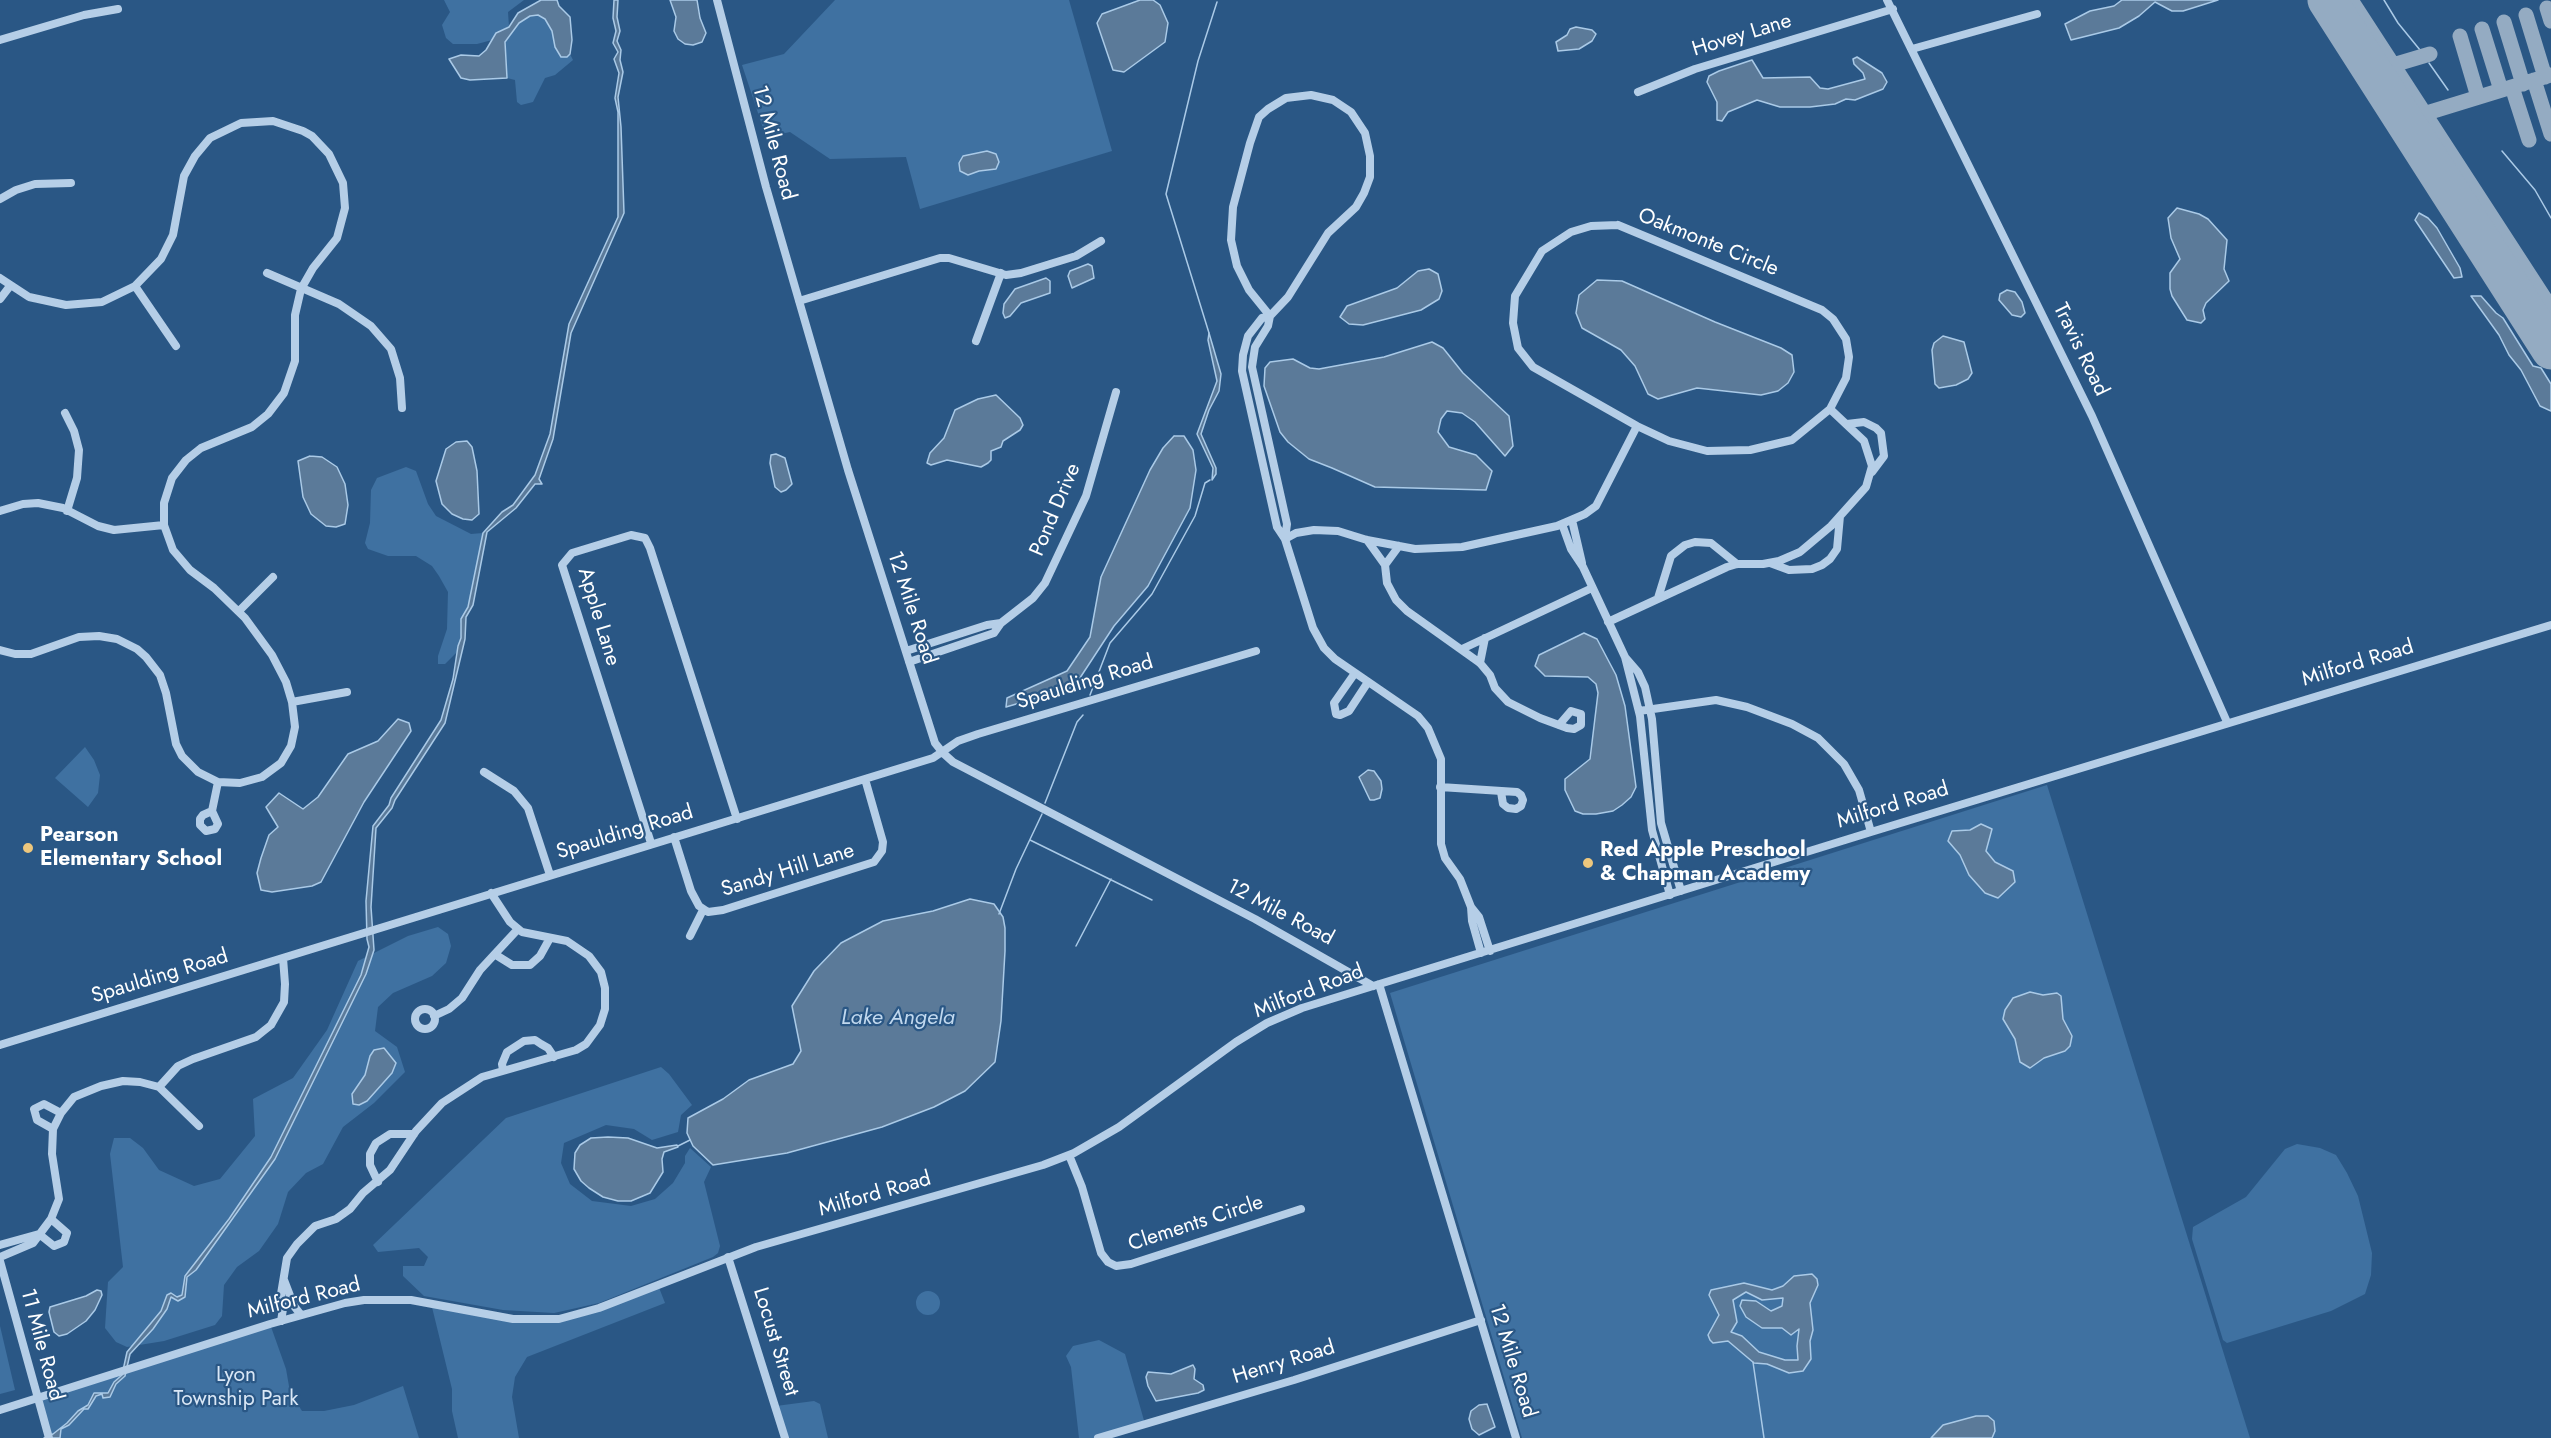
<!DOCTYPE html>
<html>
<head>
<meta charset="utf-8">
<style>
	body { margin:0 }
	canvas { display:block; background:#2a5785 }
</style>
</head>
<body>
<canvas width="2551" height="1438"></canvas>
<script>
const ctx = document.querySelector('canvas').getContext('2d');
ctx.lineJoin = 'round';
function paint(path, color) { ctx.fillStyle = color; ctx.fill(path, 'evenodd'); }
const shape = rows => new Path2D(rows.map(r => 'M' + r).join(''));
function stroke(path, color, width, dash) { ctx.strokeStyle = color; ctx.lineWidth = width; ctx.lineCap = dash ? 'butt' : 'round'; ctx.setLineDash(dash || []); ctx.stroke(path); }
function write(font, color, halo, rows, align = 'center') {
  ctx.font = font + ' Jost,sans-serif'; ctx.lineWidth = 4.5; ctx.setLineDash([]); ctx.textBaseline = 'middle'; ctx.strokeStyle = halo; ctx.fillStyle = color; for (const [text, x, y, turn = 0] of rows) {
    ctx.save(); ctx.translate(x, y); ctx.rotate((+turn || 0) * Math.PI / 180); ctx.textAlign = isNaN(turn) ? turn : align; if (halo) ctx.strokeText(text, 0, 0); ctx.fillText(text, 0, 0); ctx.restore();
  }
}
const green = shape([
	[444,0,524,0,508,12,509,27,496,32,492,40,477,44,453,44,446,38,442,25,450,12],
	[835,0,1069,0,1112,151,920,209,906,157,830,159,790,132,766,137,742,65,784,54],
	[538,15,545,19,552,31,555,47,567,57,570,54,573,60,555,75,545,78,533,102,521,105,517,102,515,80,507,78,505,42,519,23,530,16],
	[406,467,416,471,428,504,436,516,471,534,483,533,468,607,460,624,461,641,457,652,445,664,438,664,438,656,447,629,448,592,439,576,432,566,416,556,388,556,368,549,365,543,370,523,371,490,377,478],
	[85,747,94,760,100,775,98,793,88,807,55,778],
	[2047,785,2250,1438,1522,1438,1390,993],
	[438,927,448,934,451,946,446,963,432,976,393,993,378,1007,375,1031,397,1047,405,1072,374,1103,343,1127,323,1164,306,1173,288,1192,278,1224,259,1251,237,1267,224,1285,222,1316,215,1325,164,1341,127,1347,116,1342,105,1328,108,1282,123,1267,110,1154,114,1138,130,1138,143,1148,159,1170,194,1186,220,1179,255,1136,253,1099,293,1078,327,1030,358,961,408,936],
	[392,1073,380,1086,352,1094,365,1075],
	[661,1067,669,1074,692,1105,681,1115,678,1132,652,1140,634,1129,606,1125,564,1143,561,1163,570,1184,592,1201,631,1206,655,1199,673,1183,685,1163,685,1156,690,1148,711,1167,704,1182,720,1246,718,1253,713,1257,599,1303,554,1313,503,1310,424,1296,403,1276,403,1266,424,1266,428,1257,419,1248,378,1252,373,1245,506,1118],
	[2297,1144,2320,1148,2336,1155,2347,1173,2358,1196,2372,1253,2371,1275,2365,1294,2331,1311,2227,1343,2223,1340,2192,1239,2193,1227,2246,1197,2285,1149],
	[658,1285,665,1303,527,1357,515,1377,512,1397,519,1438,458,1438,452,1411,452,1389,431,1303,513,1319,559,1319],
	'916 1303a12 12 0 1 1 24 0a12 12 0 1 1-24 0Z',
	[270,1324,286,1369,290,1392,302,1411,324,1411,354,1405,403,1386,419,1438,48,1438,37,1399],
	[0,1326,15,1390,0,1394],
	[1099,1340,1125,1354,1145,1424,1098,1438,1079,1438,1071,1367,1066,1356,1073,1346],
	[814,1401,820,1404,828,1438,785,1438,776,1406]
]);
const water = shape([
	[541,0,557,0,559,6,570,17,572,40,570,54,567,57,561,57,555,47,552,31,545,19,538,15,530,16,519,23,505,42,507,78,470,80,461,78,449,59,461,55,479,56,486,50,496,33,509,27,518,13,541,0],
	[614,0,618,0,617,17,620,31,617,41,621,50,620,60,623,72,618,97,621,127,624,213,571,333,553,439,539,479,542,484,535,484,516,508,487,532,473,605,466,617,465,639,445,723,395,800,392,808,376,828,371,907,374,950,366,974,275,1159,196,1270,187,1277,185,1297,178,1301,171,1297,167,1309,153,1329,130,1354,125,1376,116,1384,110,1397,103,1398,102,1394,96,1396,88,1409,84,1409,69,1425,61,1429,60,1438,44,1438,53,1434,67,1423,78,1411,88,1405,94,1393,108,1393,114,1382,122,1375,127,1352,161,1311,167,1295,171,1293,177,1297,182,1295,185,1276,229,1219,271,1157,361,975,369,947,367,939,366,901,373,826,389,805,391,798,441,720,453,679,458,646,461,638,461,619,468,607,483,533,502,512,513,505,535,475,550,434,569,324,618,217,618,112,615,98,619,73,614,59,618,52,613,43,616,31,613,18,614,0],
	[670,0,697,0,700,18,706,33,702,42,693,45,685,44,678,39,674,31,676,17,670,0],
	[1140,0,1153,0,1160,5,1168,23,1165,42,1124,72,1113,70,1097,23,1102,14,1140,0],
	[2122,0,2218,0,2183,11,2172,11,2155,2,2139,16,2119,28,2071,40,2065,24,2090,11,2114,6,2122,0],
	[1576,27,1592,30,1596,34,1592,41,1579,49,1558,51,1556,42,1567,35,1570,29,1576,27],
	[1857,57,1882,73,1887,82,1883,89,1855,100,1846,99,1835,104,1810,107,1780,107,1757,100,1728,112,1722,121,1717,120,1717,102,1707,82,1709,76,1719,71,1752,60,1763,78,1810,77,1820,88,1828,89,1865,79,1863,73,1854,64,1853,59,1857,57],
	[987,151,996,154,999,162,996,169,979,171,968,175,960,171,959,163,963,156,987,151],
	[2177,208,2199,214,2208,219,2227,240,2224,269,2229,281,2206,303,2203,310,2205,319,2201,323,2187,320,2172,296,2170,289,2170,273,2180,259,2171,238,2168,218,2177,208],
	[2419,213,2428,218,2437,228,2460,268,2462,277,2454,278,2415,220,2419,213],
	[1088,264,1092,266,1094,278,1072,288,1068,276,1070,271,1088,264],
	[1429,269,1438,274,1442,291,1439,299,1421,310,1363,325,1349,324,1340,317,1347,306,1397,288,1418,271,1429,269],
	[1046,278,1050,281,1050,293,1021,303,1010,316,1005,318,1003,313,1004,304,1015,289,1046,278],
	[1597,280,1622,281,1715,322,1781,348,1792,355,1794,372,1788,383,1778,391,1761,395,1697,388,1658,399,1648,394,1635,366,1621,350,1582,328,1576,313,1579,295,1597,280],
	[2007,290,2015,292,2022,302,2025,313,2021,317,2012,315,1999,300,2000,294,2007,290],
	[2471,296,2481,296,2496,313,2503,318,2533,366,2541,368,2551,384,2551,411,2540,406,2521,370,2509,355,2499,335,2471,296],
	[1209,333,1221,374,1219,391,1209,410,1201,434,1216,468,1216,474,1212,480,1213,468,1197,434,1217,381,1208,340,1209,333],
	[1943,336,1964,342,1972,373,1968,379,1956,385,1939,388,1935,384,1932,350,1934,343,1943,336],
	[1432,342,1443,348,1463,373,1509,416,1513,446,1505,456,1475,422,1462,413,1447,411,1441,419,1438,432,1449,447,1476,455,1492,471,1486,490,1375,487,1332,468,1309,459,1288,442,1280,432,1264,386,1265,368,1270,362,1293,359,1310,368,1319,369,1384,357,1432,342],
	[996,395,1020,418,1023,425,1020,430,1003,441,1001,447,991,451,991,460,988,463,981,467,947,460,931,465,927,463,930,453,944,438,955,410,978,399,996,395],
	[1174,436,1184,436,1193,450,1196,470,1190,508,1148,586,1114,626,1074,687,1006,707,1007,698,1067,671,1090,637,1101,577,1150,470,1163,448,1174,436],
	[467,441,472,447,477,471,479,514,472,520,463,519,452,514,442,504,436,481,446,449,456,442,467,441],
	[776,454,785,458,792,484,786,490,781,492,775,487,770,463,771,455,776,454],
	[310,456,322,457,337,467,345,484,348,505,345,524,336,527,326,526,311,514,303,497,298,461,310,456],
	[1584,633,1597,639,1616,675,1625,706,1636,787,1631,797,1622,805,1613,811,1596,814,1583,814,1575,811,1565,790,1565,779,1590,759,1598,693,1596,684,1588,677,1545,676,1535,666,1539,655,1584,633],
	[398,719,409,723,411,731,364,802,321,882,312,886,272,892,261,890,257,873,261,858,269,835,278,827,266,807,279,793,303,809,318,797,348,754,378,741,398,719],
	[1368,770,1374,771,1381,781,1382,789,1380,798,1374,800,1370,800,1359,777,1368,770],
	[1981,824,1992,829,1986,851,1995,862,2013,871,2015,882,1998,898,1985,893,1969,875,1960,855,1948,841,1952,831,1970,830,1981,824],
	[970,899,994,904,1003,917,1005,928,1005,951,1001,1021,995,1062,965,1091,934,1107,882,1127,787,1153,713,1165,693,1146,687,1133,688,1118,723,1099,749,1080,793,1064,801,1051,792,1006,814,971,841,943,883,921,933,911,970,899],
	[2030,992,2043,995,2057,993,2061,996,2063,1019,2072,1036,2070,1046,2065,1051,2044,1058,2030,1068,2020,1062,2015,1039,2003,1019,2005,1010,2013,998,2030,992],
	[384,1048,396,1063,392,1073,367,1101,359,1105,353,1104,352,1094,365,1075,370,1056,374,1050,384,1048],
	[608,1137,628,1138,657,1148,677,1145,678,1147,664,1152,662,1159,663,1172,650,1193,631,1201,618,1201,603,1197,589,1188,581,1181,574,1169,575,1153,580,1145,591,1138,608,1137],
	[1812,1274,1817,1279,1818,1285,1810,1303,1813,1330,1810,1341,1811,1359,1803,1371,1789,1373,1767,1364,1754,1363,1728,1341,1713,1343,1710,1340,1708,1335,1719,1315,1709,1295,1711,1290,1744,1283,1772,1290,1783,1286,1794,1276,1812,1274],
	[1746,1292,1762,1300,1783,1298,1782,1306,1771,1311,1756,1301,1742,1300,1740,1306,1746,1317,1762,1328,1782,1328,1791,1335,1799,1329,1797,1346,1798,1360,1785,1360,1759,1352,1742,1336,1731,1332,1737,1322,1733,1300,1746,1292],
	[97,1290,101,1291,102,1295,95,1310,86,1321,67,1334,59,1336,54,1332,49,1312,50,1307,86,1296,97,1290],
	[1193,1365,1195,1369,1194,1379,1203,1385,1204,1390,1198,1393,1156,1401,1148,1386,1146,1377,1148,1372,1171,1374,1193,1365],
	[1487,1404,1495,1427,1479,1435,1472,1429,1469,1419,1471,1411,1479,1405,1487,1404],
	[1976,1416,1988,1416,1994,1421,1995,1431,1992,1438,1931,1438,1943,1425,1976,1416]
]);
const stream = shape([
	[2384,0,2398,23,2420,50],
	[2429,63,2448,90],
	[2502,151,2535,190,2551,218],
	[1209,333,1166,194,1198,61,1217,2],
	[1090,695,1110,643,1152,594,1195,516,1205,483,1210,480],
	[1045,803,1077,722,1083,715],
	[1030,840,1152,900],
	[999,914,1016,869,1042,814],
	[1076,946,1111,879],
	[678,1146,690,1140],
	[1753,1362,1764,1438]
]);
const taxiway = shape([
	[2351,0,2551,308],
	[2547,8,2551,21],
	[2526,15,2545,77],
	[2504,22,2523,84],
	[2482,29,2501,90],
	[2460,36,2478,97],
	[2393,65,2430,54],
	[2534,80,2551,134],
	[2512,87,2529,140],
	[2404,120,2551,75]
]);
const runway = shape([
	[2327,0,2551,350]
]);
const minor = shape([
	[717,0,766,187,813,349,848,470,935,743,943,753,953,762,1255,919,1373,986],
	[1887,0,2092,416,2227,722],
	[0,40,84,15,118,9],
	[1912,49,2037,14],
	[1638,92,1695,69,1893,9],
	[1311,95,1333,100,1351,112,1365,133,1370,156,1370,177,1364,193,1356,207,1328,233,1288,297,1270,316,1249,290,1237,266,1231,240,1233,207,1250,143,1259,117,1268,109,1286,98,1311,95],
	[0,199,16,190,35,184,71,183],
	[1618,225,1822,310,1833,319,1846,339,1849,357,1846,378,1830,409,1792,440,1750,450,1707,451,1669,441,1637,426,1533,367,1518,348,1513,323,1515,296,1542,251,1571,232,1591,226,1618,225],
	[267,273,339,304,371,326,391,349,400,378,402,408],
	[0,278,29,297,66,305,102,302,135,286,161,259,173,235,184,176,195,156,210,138,241,123,273,121,303,131,312,136,329,154,343,183,345,208,337,238,313,268,301,289,295,315,295,361,284,393,268,414,252,427,201,448,186,460,172,478,164,503,164,525,173,550,190,570,214,588,245,618,272,655,286,682,292,702,295,727,291,746,281,763,262,777,240,783,218,782,198,772,182,756,176,744,166,693,160,675,146,657,137,649,117,639,99,636,79,637,31,654,15,654,0,650],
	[135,286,176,346],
	[0,299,10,286],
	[799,301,940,258,949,258,1006,275,1021,273,1076,256,1101,241],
	[976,341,1001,273],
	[65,413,74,431,79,450,77,478,67,511],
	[1847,424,1864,422,1876,428,1881,433,1884,456,1872,472],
	[0,511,23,504,38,503,63,508,98,526,114,530,164,525],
	[1572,520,1582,563],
	[1562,524,1571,549,1583,567,1625,657,1638,672,1645,687,1652,719,1661,823,1681,891],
	[1285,539,1287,524,1252,367,1255,347,1268,326,1270,316,1262,318,1248,336,1243,355,1242,371,1277,527,1285,539,1313,628,1324,648,1335,659,1418,716,1428,728,1441,759,1441,844,1445,858,1460,879,1471,907,1479,917,1490,951],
	[1285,539,1296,533,1314,530,1338,531,1367,540,1415,549,1462,547,1557,526,1585,514,1596,506,1637,426],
	[1367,540,1385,565,1387,583,1396,600,1407,611,1480,663,1490,675,1495,688,1508,702,1540,718,1567,728,1574,729,1581,725,1581,714,1571,711,1559,725],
	[1770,563,1789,570,1812,569,1822,565,1830,559,1837,549,1840,516],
	[1385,565,1399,546],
	[1658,598,1671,556,1685,545,1695,542,1711,543,1737,564],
	[239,611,273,577],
	[1608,622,1727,567,1737,564,1763,564,1779,561,1800,552,1831,526,1866,487,1872,466,1864,441,1830,409],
	[1462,649,1592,588],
	[906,651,987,625,1001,623],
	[1625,657,1640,716,1652,830,1670,895],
	[909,662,994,633,1001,623,1033,598,1045,583,1086,496,1116,392],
	[1480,663,1485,638],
	[1355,673,1334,703,1336,714,1340,715,1349,711,1368,682],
	[292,702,347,692],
	[1639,711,1716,700,1747,707,1792,724,1818,738,1844,764,1859,790,1871,832],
	[484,772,514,791,528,808,550,875],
	[1440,787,1517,792,1521,795,1523,800,1521,806,1516,809,1508,808,1503,804,1501,792],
	[212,811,218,824,215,829,206,831,200,825,200,819,203,815,212,811],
	[212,811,218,782],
	[674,837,691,891,699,906,708,912,723,910,874,862,882,851,883,842,865,779],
	[651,843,562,565,572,553,631,535,645,538,650,548,737,819],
	[1471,907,1472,921,1481,953],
	[690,936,703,910],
	[496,955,512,965,530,965,540,956,550,938],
	[1379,984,1516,1438],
	'415 1019a10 10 0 1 1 20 0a10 10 0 1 1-20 0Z',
	[434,1016,449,1009,462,998,480,970,518,929],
	[0,1045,933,758,958,741,978,734,1256,651],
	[503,1070,502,1064,507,1052,524,1041,535,1040,541,1044,548,1048,554,1057],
	[159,1087,178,1066,193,1059,256,1037,271,1025,284,1002,285,984,283,958],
	[53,1129,37,1120,34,1109,44,1104,61,1113],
	[1069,1155,1082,1187,1101,1253,1108,1262,1116,1266,1131,1264,1301,1209],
	[378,1182,370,1165,370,1154,376,1143,390,1134,414,1134],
	[0,1245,39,1234,54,1246,64,1242,67,1233,51,1219],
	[0,1257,33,1243,51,1219,59,1199,52,1154,53,1129,61,1113,74,1097,101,1086,123,1081,140,1082,159,1087,199,1126],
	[728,1257,785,1438],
	[0,1261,49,1438],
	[284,1280,294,1306,301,1315],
	[281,1321,283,1309,281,1294,287,1258,297,1244,315,1226,336,1219,350,1209,363,1193,390,1170,416,1131,442,1103,482,1077,576,1050,586,1044,600,1025,605,1009,605,988,601,972,589,956,567,941,522,932,510,922,491,893],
	[0,1410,270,1324,345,1303,364,1300,411,1300,513,1319,559,1319,599,1308,756,1247,1043,1165,1074,1153,1119,1127,1236,1042,1267,1023,1302,1008,1871,832,2551,625],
	[1098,1438,1294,1380,1481,1320]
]);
const markers = [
	[28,848,6,"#edc77d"],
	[1588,863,6,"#edc77d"]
];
const streetNames = [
	["Hovey Lane",1742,36,-17],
	["12 Mile Road",773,143,75],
	["Oakmonte Circle",1708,243,22],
	["Travis Road",2080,350,64],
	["Pond Drive",1056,510,-67],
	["12 Mile Road",911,608,72],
	["Apple Lane",598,617,73],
	["Milford Road",2358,664,-17],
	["Spaulding Road",1085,683,-17],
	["Milford Road",1893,806,-17],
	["Spaulding Road",625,833,-17],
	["Sandy Hill Lane",788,871,-17],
	["12 Mile Road",1280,913,28],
	["Spaulding Road",160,977,-17],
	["Milford Road",1309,992,-21],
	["Milford Road",875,1195,-16],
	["Clements Circle",1196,1224,-18],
	["Milford Road",304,1299,-14],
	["Locust Street",775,1342,73],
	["11 Mile Road",41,1345,75],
	["12 Mile Road",1512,1361,73],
	["Henry Road",1284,1363,-17]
];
const poiNames = [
	["Pearson",40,836],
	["Elementary School",40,860],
	["Red Apple Preschool",1600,851],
	["& Chapman Academy",1600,875]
];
const parkNames = [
	["Lyon",236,1376],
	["Township Park",236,1400]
];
const waterNames = [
	["Lake Angela",898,1019]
];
paint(green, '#3f71a1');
paint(water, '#5b7a99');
stroke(water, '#aacae7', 1.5);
stroke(stream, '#aacae7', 1.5);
stroke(taxiway, '#94abc2', 15);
stroke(runway, '#94abc2', 39);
stroke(minor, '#b5cee7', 8);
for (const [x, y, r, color] of markers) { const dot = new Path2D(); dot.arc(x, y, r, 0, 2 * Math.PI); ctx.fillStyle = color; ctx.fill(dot); stroke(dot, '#2a5785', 2); }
write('21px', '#fff', '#2a5785', streetNames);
write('bold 21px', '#fff', '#2a5785', poiNames, 'left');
write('21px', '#d9e7f6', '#2a5785', parkNames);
write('italic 22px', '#c1d8ee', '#2a5785', waterNames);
</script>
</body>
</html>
